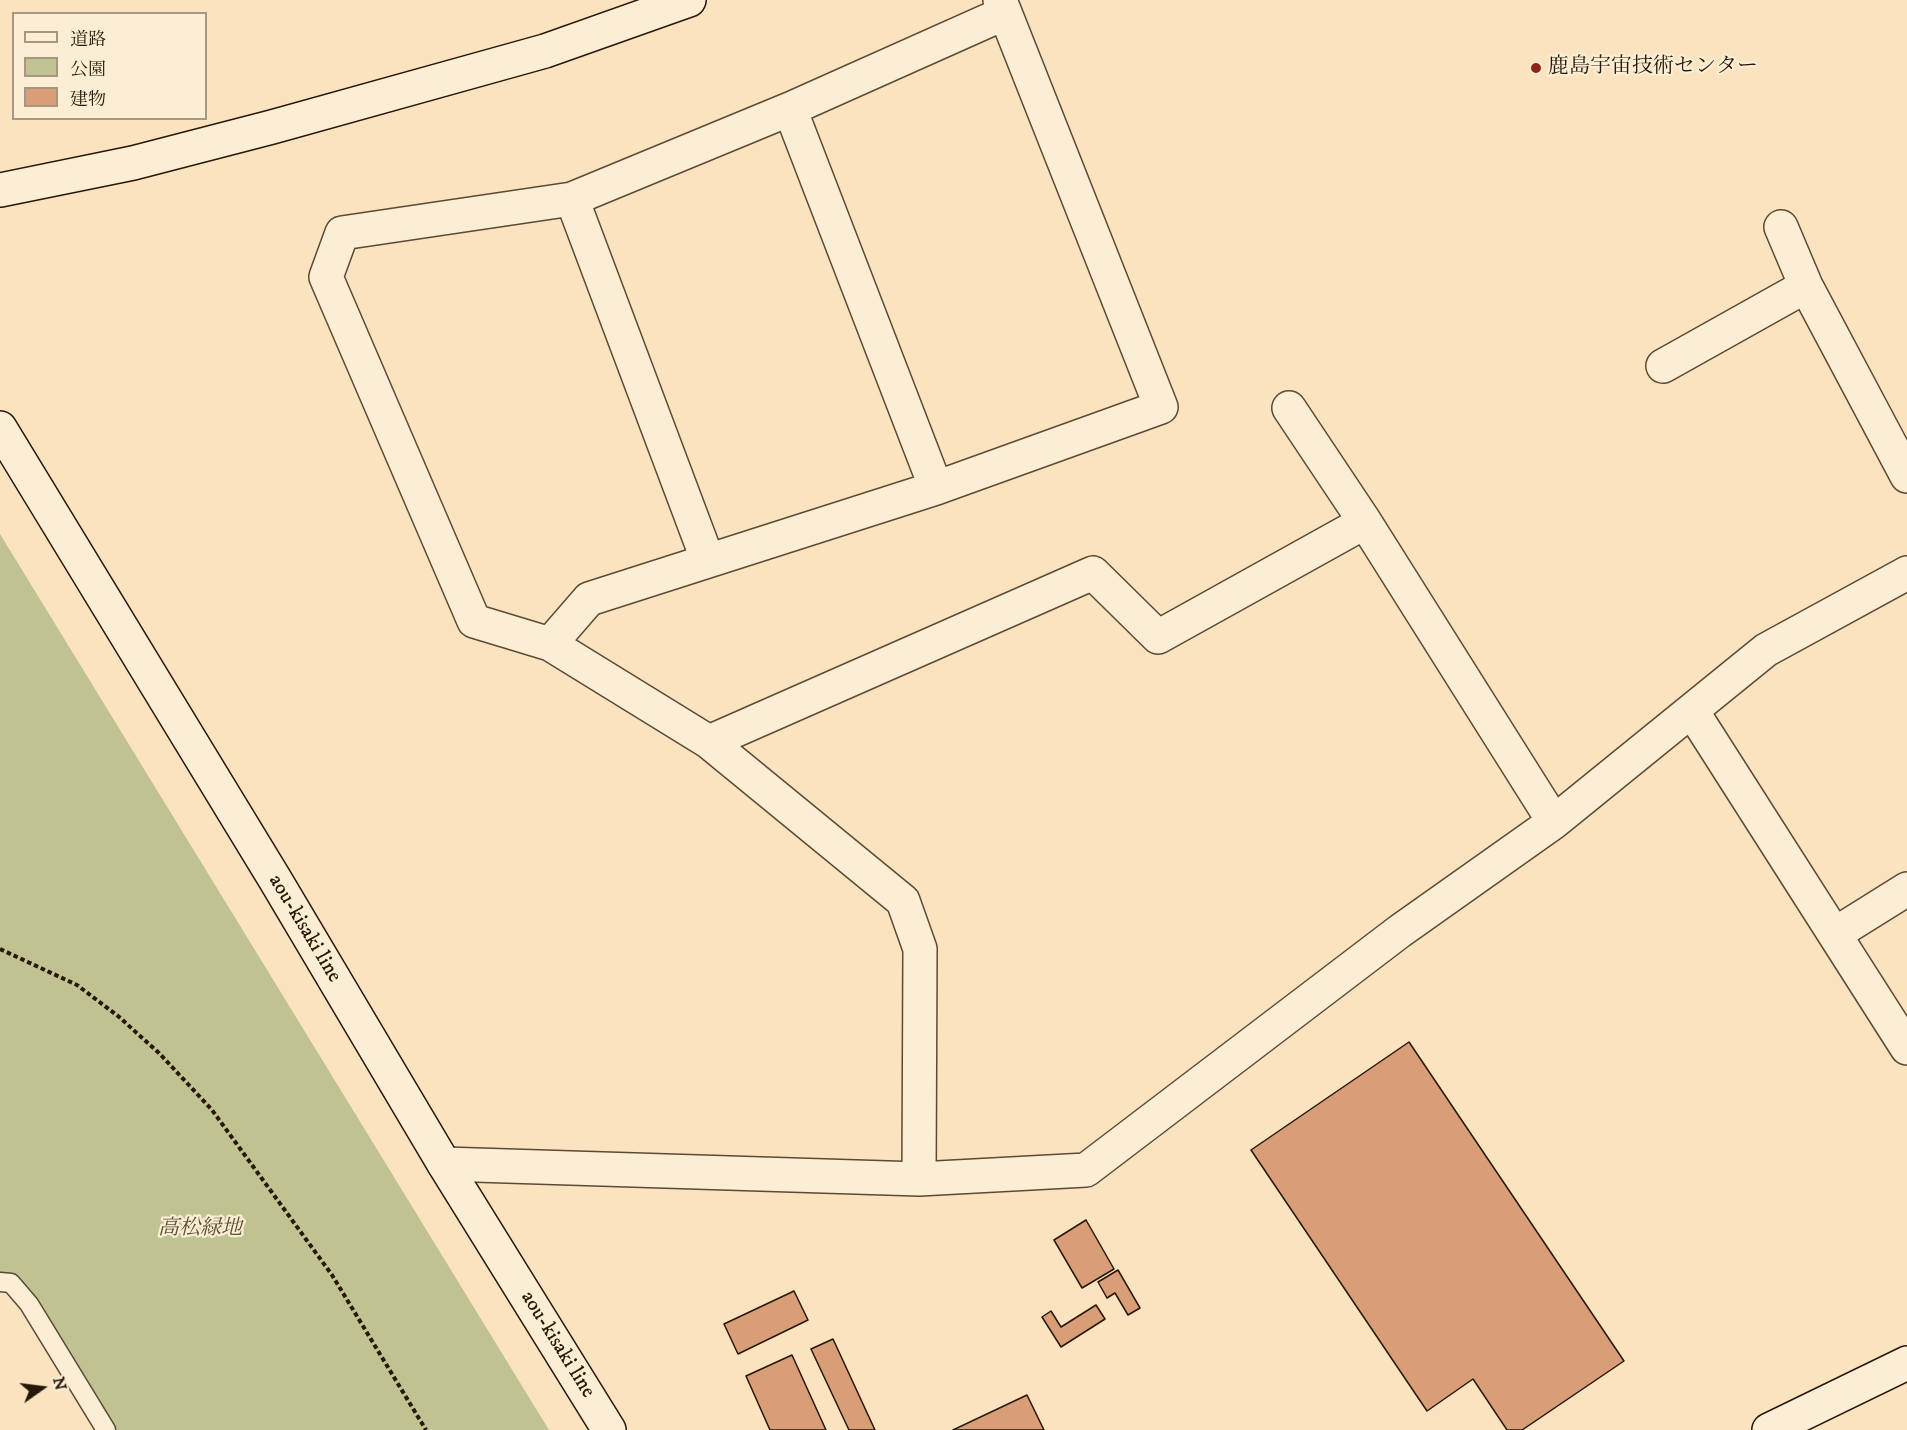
<!DOCTYPE html>
<html>
<head>
<meta charset="utf-8">
<style>
	body { margin:0 }
	#map { position:relative; width:1907px; height:1430px; overflow:hidden; background:#fbe3bf; font-family:"IM FELL DW Pica","Noto Serif JP",serif }
	canvas { display:block }
	.legend { position:absolute; left:12px; top:12px; width:195px; height:108px; box-sizing:border-box; background:#fcedd5; border:2px solid #a69782; margin:0; padding:8px 10px; list-style:none; font-size:18px; color:#261706 }
	.legend li { display:flex; align-items:center; gap:12px; height:30px }
	.legend b { width:30px; border:2px solid #a69782 }
	.north { position:absolute; left:12px; top:1358px; width:60px; height:60px; -webkit-text-stroke:4px #fcedd5; paint-order:stroke; rotate:76deg; font-size:16px; font-weight:700; line-height:24px; text-align:center; color:#261706 }
	.north::after { content:''; display:block; margin:auto; width:21px; height:27px; background:#261706; clip-path:polygon(50% 0,100% 100%,50% 72%,0 100%) }
</style>
</head>
<body>
<div id="map">
<canvas width="1907" height="1430"></canvas>
<ul class="legend">
<li><b style="height:8px;background:#fcedd5"></b>道路</li>
<li><b style="height:16px;background:#c0c391"></b>公園</li>
<li><b style="height:16px;background:#d99d78"></b>建物</li>
</ul>
<div class="north">N</div>
</div>
<script>
const ctx = document.querySelector('canvas').getContext('2d');
ctx.lineJoin = 'round';
function paint(path, color) { ctx.fillStyle = color; ctx.fill(path, 'evenodd'); }
const shape = rows => new Path2D(rows.map(r => 'M' + r).join(''));
function stroke(path, color, width, dash) { ctx.strokeStyle = color; ctx.lineWidth = width; ctx.lineCap = dash ? 'butt' : 'round'; ctx.setLineDash(dash || []); ctx.stroke(path); }
function write(font, color, halo, rows, align = 'center') {
  ctx.font = font + ' "IM FELL DW Pica","Noto Serif JP",serif'; ctx.lineWidth = 4.5; ctx.setLineDash([]); ctx.textBaseline = 'middle'; ctx.strokeStyle = halo; ctx.fillStyle = color; for (const [text, x, y, turn = 0] of rows) {
    ctx.save(); ctx.translate(x, y); ctx.rotate((+turn || 0) * Math.PI / 180); ctx.textAlign = isNaN(turn) ? turn : align; if (halo) ctx.strokeText(text, 0, 0); ctx.fillText(text, 0, 0); ctx.restore();
  }
}
const green = shape([
	[0,534,549,1430,98,1430,0,1273]
]);
const building = shape([
	[1409,1042,1624,1361,1522,1430,1507,1430,1473,1379,1427,1411,1251,1150,1409,1042],
	[1086,1220,1114,1269,1082,1288,1054,1240,1086,1220],
	[1118,1270,1140,1308,1128,1315,1115,1293,1107,1298,1098,1282,1118,1270],
	[794,1291,808,1320,738,1354,724,1324,794,1291],
	[1096,1305,1105,1319,1061,1347,1042,1317,1051,1311,1061,1327,1096,1305],
	[833,1339,875,1430,849,1430,811,1349,833,1339],
	[792,1355,826,1430,770,1430,746,1376,792,1355],
	[1027,1395,1044,1430,953,1430,1027,1395]
]);
const path = shape([
	[0,949,77,985,118,1016,159,1053,212,1110,332,1275,426,1430]
]);
const lane = shape([
	[0,1282,11,1283,29,1304,106,1430]
]);
const street = shape([
	[790,109,936,488],
	[572,199,708,561],
	[1781,227,1806,286,1907,476],
	[1663,366,1806,286],
	[1289,408,1365,522,1554,822],
	[550,644,589,599,936,488,1161,407,1000,0],
	[1692,711,1907,1048],
	[709,742,1093,573,1158,637,1365,522],
	[1835,934,1907,889],
	[444,1164,919,1179,1086,1170,1400,931,1554,822,1766,650,1907,573],
	[919,1179,920,949,903,901,709,742,550,644,474,621,326,277,342,233,572,199,790,109,1005,13]
]);
const secondary = shape([
	[0,190,133,163,272,127,545,51,689,0],
	[0,428,276,881,444,1164,609,1430],
	[1769,1430,1907,1363]
]);
const markers = [
	[1536,68,6,"#8f2418"]
];
const poiNames = [
	["鹿島宇宙技術センター",1548,68]
];
const streetNames = [
	["aou-kisaki line",304,929,59],
	["aou-kisaki line",557,1345,58]
];
const parkNames = [
	["高松緑地",200,1230]
];
paint(green, '#c0c391');
paint(building, '#d99d78');
stroke(building, '#261706', 1.5);
stroke(lane, '#5b4a34', 21);
stroke(street, '#5b4a34', 36);
stroke(secondary, '#261706', 36);
stroke(path, '#261706', 4, [4.5, 3]);
stroke(lane, '#fcedd5', 18);
stroke(street, '#fcedd5', 33);
stroke(secondary, '#fcedd5', 33);
for (const [x, y, r, color] of markers) { const dot = new Path2D(); dot.arc(x, y, r, 0, 2 * Math.PI); ctx.fillStyle = color; ctx.fill(dot); stroke(dot, '#fcedd5', 2); }
write('21px', '#261706', '#fcedd5', poiNames, 'left');
write('21px', '#261706', '#fcedd5', streetNames);
write('italic 21px', '#5c5337', '#fcedd5', parkNames);
</script>
</body>
</html>
